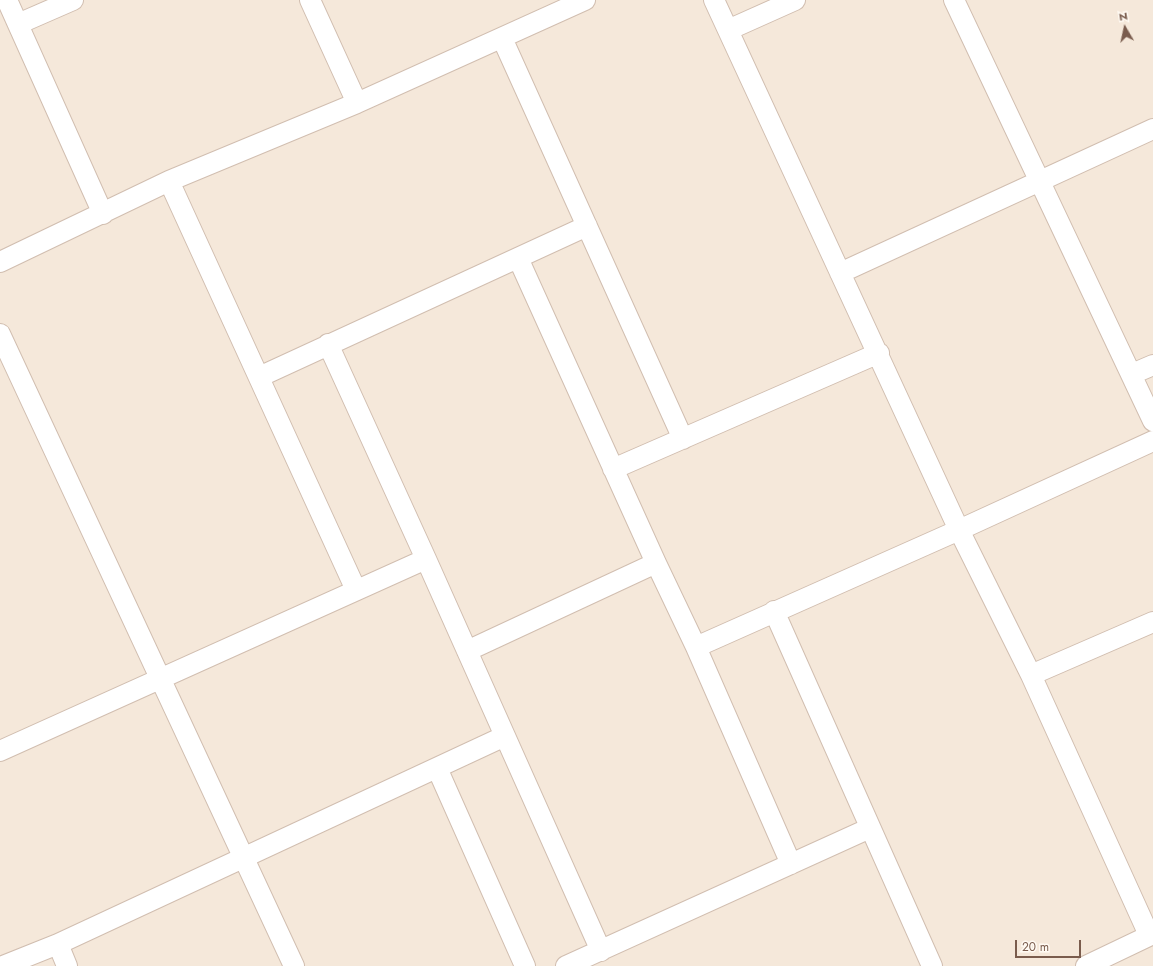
<!DOCTYPE html>
<html>
<head>
<meta charset="utf-8">
<style>
	body { margin:0 }
	#map { position:relative; width:1153px; height:966px; overflow:hidden; background:#fdf6ec; font-family:Jost,sans-serif }
	canvas { display:block }
	.north { position:absolute; left:1105px; top:8px; width:40px; height:40px; -webkit-text-stroke:3px #fffaf3; paint-order:stroke; rotate:351deg; font-size:11px; font-weight:700; line-height:16px; text-align:center; color:#7a5c4d }
	.north::after { content:''; display:block; margin:auto; width:14px; height:18px; background:#7a5c4d; clip-path:polygon(50% 0,100% 100%,50% 72%,0 100%) }
	.scale { position:absolute; left:1015px; top:940px; width:66px; height:18px; box-sizing:border-box; border:2px solid #7a5c4d; border-top:0; padding-left:5px; font-size:12px; line-height:14px; white-space:nowrap; color:#7a5c4d; -webkit-text-stroke:3px #fffaf3; paint-order:stroke }
</style>
</head>
<body>
<div id="map">
<canvas width="1153" height="966"></canvas>
<div class="north">N</div>
<div class="scale">20 m</div>
</div>
<script>
const ctx = document.querySelector('canvas').getContext('2d');
ctx.lineJoin = 'round';
function paint(path, color) { ctx.fillStyle = color; ctx.fill(path, 'evenodd'); }
const shape = rows => new Path2D(rows.map(r => 'M' + r).join(''));
function stroke(path, color, width, dash) { ctx.strokeStyle = color; ctx.lineWidth = width; ctx.lineCap = dash ? 'butt' : 'round'; ctx.setLineDash(dash || []); ctx.stroke(path); }
const residential = shape([
	[0,0,1153,0,1153,966,0,966]
]);
const minor = shape([
	[7,0,103,214],
	[310,0,357,103],
	[714,0,959,530,1031,675,1149,935],
	[954,0,1153,421],
	[18,24,73,0],
	[728,30,795,0],
	[502,38,683,439],
	[169,181,356,590],
	[518,258,656,563,696,647,791,864],
	[0,262,169,181,357,103,585,0],
	[840,273,1153,129],
	[0,334,294,966],
	[328,344,426,559,601,951],
	[1132,374,1153,365],
	[259,377,587,226],
	[613,469,879,353],
	[774,611,932,966],
	[696,647,959,530,1153,441],
	[467,651,656,563],
	[1031,675,1153,622],
	[0,751,426,559],
	[437,768,525,966],
	[58,944,67,966],
	[3,966,58,944,505,736],
	[566,966,870,828],
	[1086,966,1153,934]
]);
paint(residential, '#f5e8da');
stroke(minor, '#d1beb0', 22);
stroke(minor, '#fff', 20);
</script>
</body>
</html>
